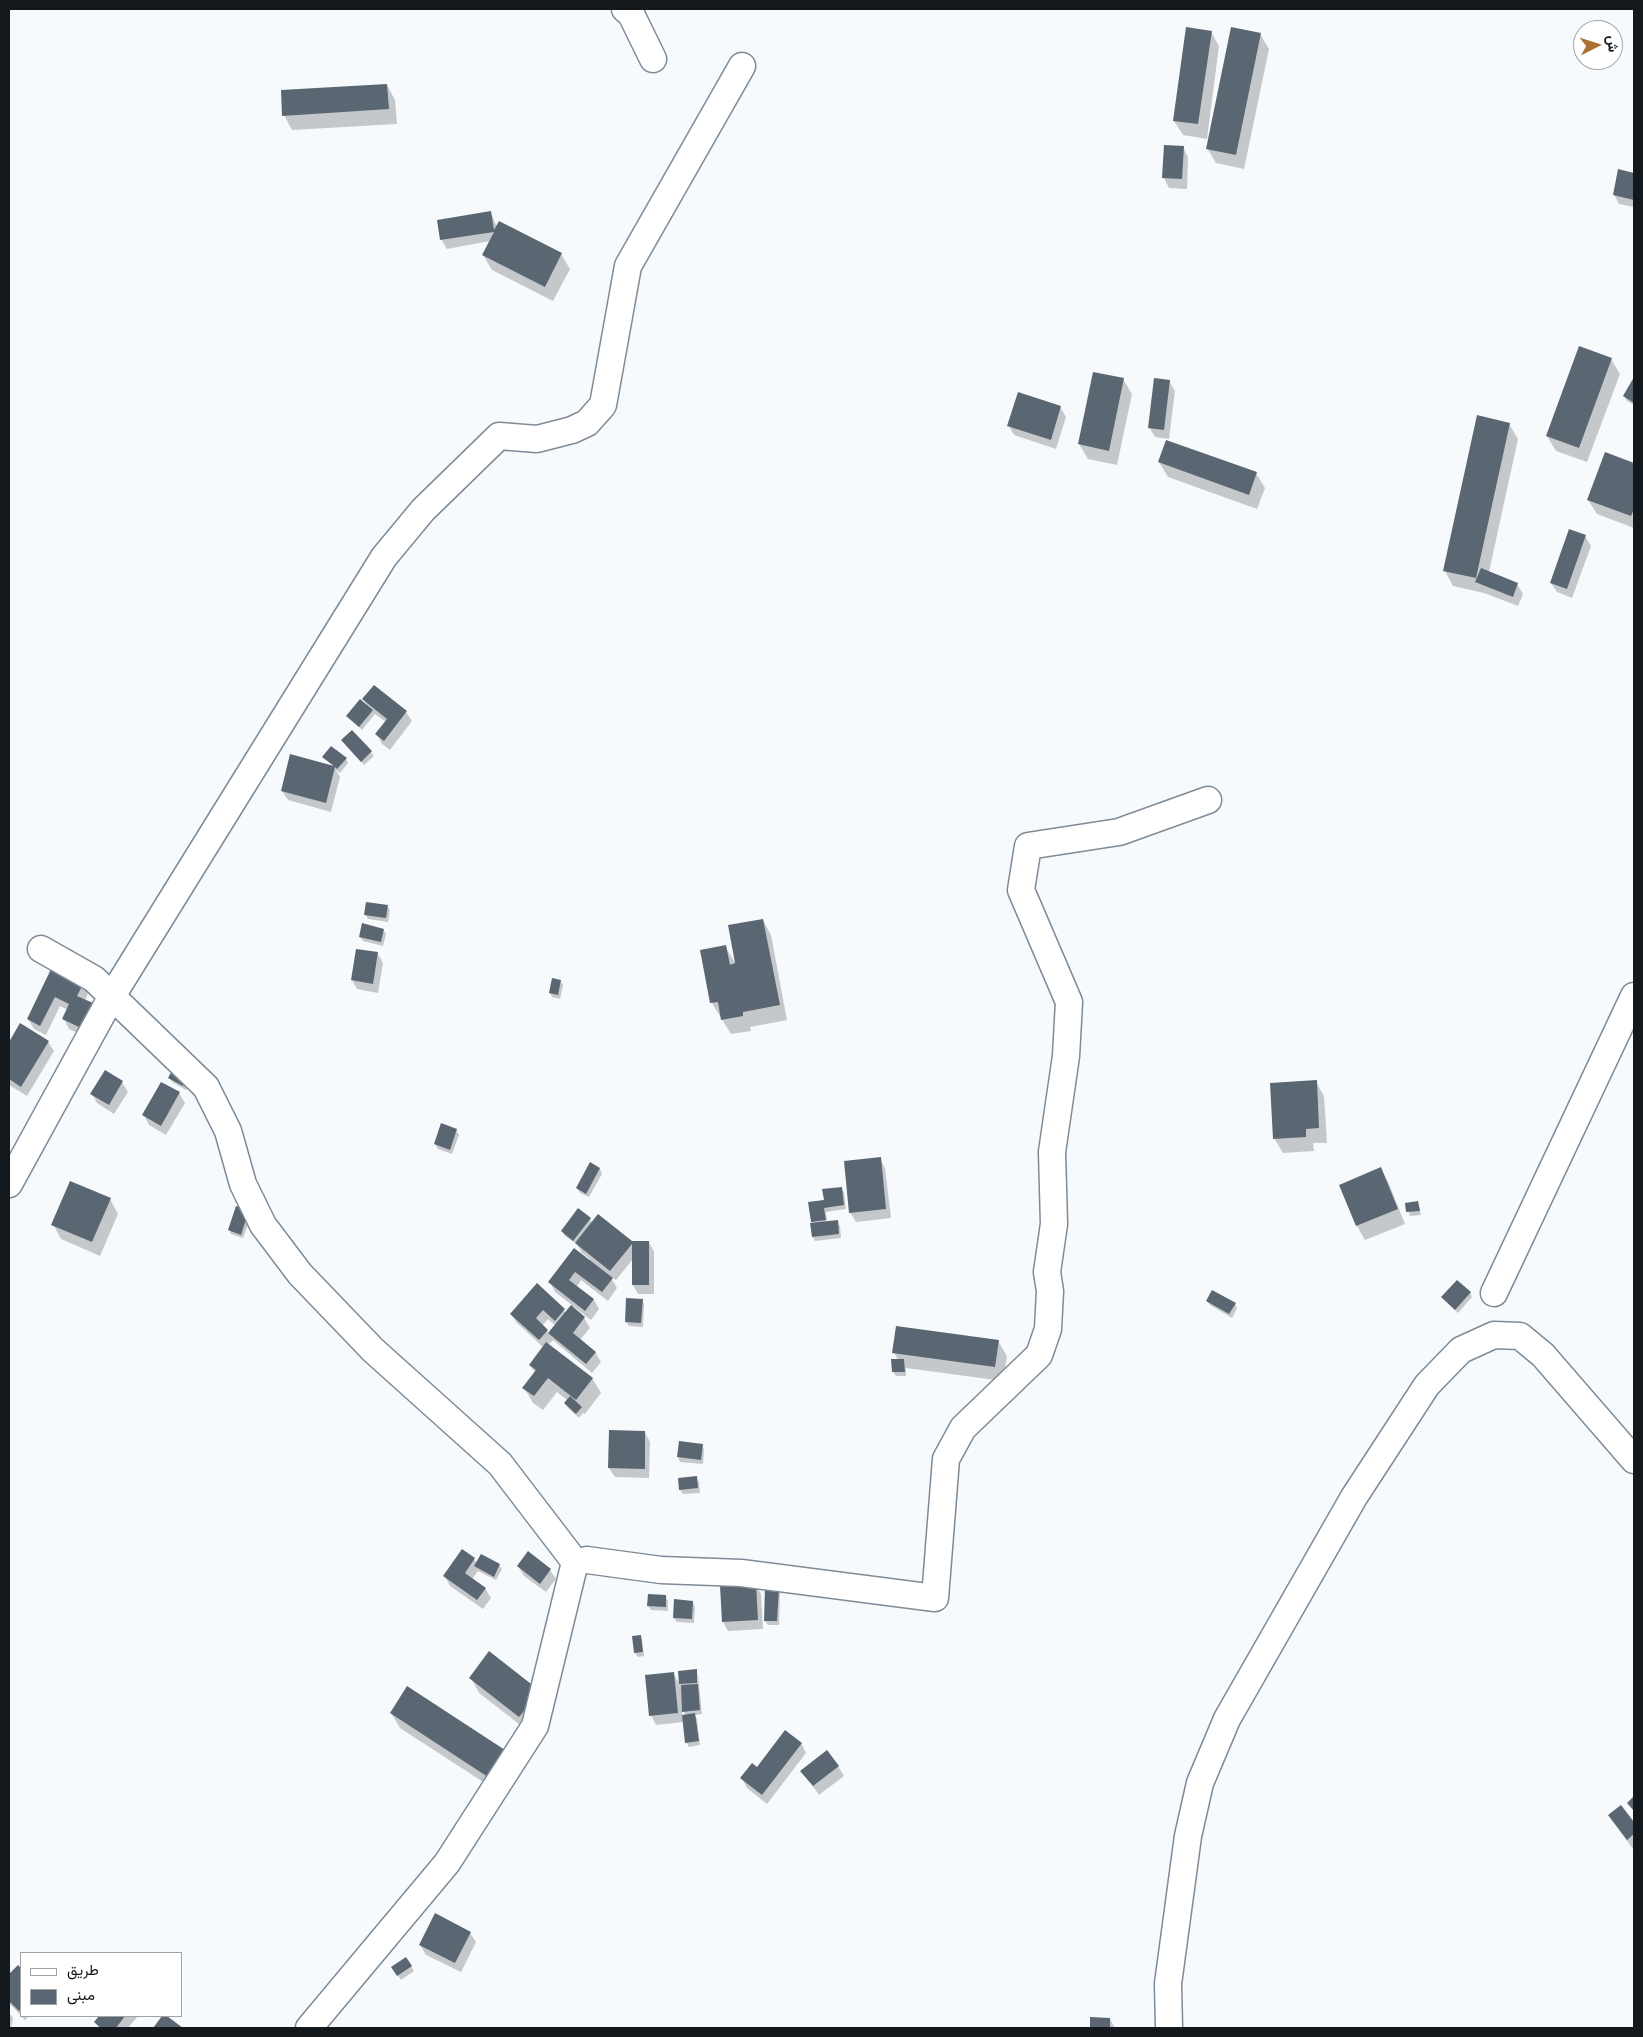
<!DOCTYPE html>
<html>
<head>
<meta charset="utf-8">
<style>
	body { margin:0 }
	#map { position:relative; width:1643px; height:2037px; overflow:hidden; background:#f7fafd; font-family:Bitter,Vazirmatn,serif }
	canvas { display:block }
	.frame { position:absolute; inset:0; border:10px solid #13181c; pointer-events:none }
	.legend { position:absolute; left:20px; top:1952px; width:162px; height:65px; box-sizing:border-box; background:#fff; border:1px solid #a1a3a4; margin:0; padding:6px 9px; list-style:none; font-size:15px; color:#13181c }
	.legend li { display:flex; align-items:center; gap:10px; height:25px }
	.legend b { width:25px; border:1px solid #a1a3a4 }
	.north { position:absolute; left:1573px; top:20px; width:50px; height:50px; box-sizing:border-box; background:#fff; border:1px solid #a1a3a4; border-radius:50%; rotate:85deg; font-size:14px; font-weight:700; line-height:20px; text-align:center; color:#13181c }
	.north::after { content:''; display:block; margin:auto; width:18px; height:22px; background:#ac7032; clip-path:polygon(50% 0,100% 100%,50% 72%,0 100%) }
</style>
</head>
<body>
<div id="map">
<canvas width="1643" height="2037"></canvas>
<div class="frame"></div>
<ul class="legend">
<li><b style="height:6px;background:#fff"></b>طريق</li>
<li><b style="height:14px;background:#5a6671"></b>مبنى</li>
</ul>
<div class="north">ش</div>
</div>
<script>
const ctx = document.querySelector('canvas').getContext('2d');
ctx.lineJoin = 'round';
function paint(path, color) { ctx.fillStyle = color; ctx.fill(path, 'evenodd'); }
const shape = rows => new Path2D(rows.map(r => 'M' + r).join(''));
function stroke(path, color, width, dash) { ctx.strokeStyle = color; ctx.lineWidth = width; ctx.lineCap = dash ? 'butt' : 'round'; ctx.setLineDash(dash || []); ctx.stroke(path); }
const shadow = shape([
	[1211,32,1219,46,1207,139,1183,135,1174,121],
	[1260,34,1269,49,1244,169,1216,163,1207,148],
	[387,85,395,100,397,124,292,130,284,115],
	[1183,147,1188,157,1187,189,1169,188,1164,178],
	[1619,171,1634,174,1634,207,1619,204,1614,194],
	[491,213,497,227,561,254,570,269,553,301,492,270,483,255,490,241,447,249,441,239],
	[1611,359,1620,374,1587,462,1556,451,1547,436],
	[1123,379,1132,394,1117,465,1088,459,1079,444],
	[1634,380,1634,405,1627,401,1624,396],
	[1169,381,1175,391,1169,439,1155,437,1149,427],
	[1060,407,1066,417,1056,449,1014,435,1009,426],
	[1509,424,1518,439,1489,572,1517,584,1523,594,1518,606,1484,593,1453,586,1445,571],
	[1606,453,1634,464,1634,528,1597,514,1588,500],
	[1159,462,1256,473,1265,488,1257,509,1168,477],
	[1585,536,1591,546,1572,598,1557,592,1551,583],
	[364,700,406,712,412,721,390,750,382,744,377,734,386,722,375,714,362,730,348,716,368,707],
	[352,731,374,756,364,765,342,740],
	[324,757,346,759,348,763,340,773,335,769,340,777,331,812,288,800,282,791,334,767],
	[387,906,390,910,388,922,368,919,366,915],
	[763,920,771,935,787,1020,750,1027,751,1031,731,1034,712,1003,702,951,725,946,737,966],
	[383,930,386,934,383,946,363,941,360,937],
	[378,954,383,963,378,993,357,989,352,980],
	[53,969,83,983,88,993,85,1001,92,1004,97,1014,86,1037,69,1029,64,1019,68,1010,60,1006,46,1035,34,1029,28,1019],
	[560,981,563,985,560,999,552,997,550,993],
	[20,1025,48,1042,54,1051,27,1096,9,1085,9,1044],
	[174,1070,195,1073,186,1090,172,1082,170,1078],
	[105,1072,122,1082,128,1092,114,1114,97,1103,92,1094],
	[1316,1082,1324,1096,1327,1143,1313,1143,1314,1151,1283,1153,1274,1138],
	[179,1093,185,1103,166,1135,149,1125,144,1115],
	[456,1130,459,1135,452,1154,438,1149,435,1144],
	[880,1159,885,1168,891,1218,856,1222,850,1212],
	[591,1164,600,1169,602,1174,589,1197,580,1193,577,1188],
	[1381,1169,1389,1184,1405,1224,1365,1240,1357,1226],
	[841,1188,844,1192,846,1209,826,1212,827,1222,837,1221,840,1226,841,1238,815,1241,813,1237,810,1203,825,1201],
	[110,1199,118,1214,100,1256,61,1239,53,1224],
	[1418,1202,1421,1215,1410,1216,1406,1204],
	[251,1216,243,1238,231,1234,229,1230],
	[590,1219,592,1223,630,1242,649,1242,654,1252,654,1294,638,1294,633,1285,633,1259,616,1280,610,1276,617,1288,608,1301,581,1280,577,1287,594,1300,599,1309,591,1320,573,1306,572,1308,584,1318,590,1328,580,1340,595,1352,601,1362,592,1373,553,1340,548,1345,592,1378,601,1393,585,1414,583,1413,579,1418,568,1408,565,1403,567,1400,557,1392,543,1410,533,1403,524,1388,535,1373,530,1365,544,1348,517,1323,511,1314,537,1285,566,1313,572,1305,555,1292,550,1282,590,1259,582,1253,577,1244,565,1236,562,1231],
	[548,1319,556,1326,549,1334,542,1326],
	[1470,1292,1472,1297,1458,1313,1443,1298],
	[642,1300,644,1304,643,1327,629,1326,626,1322],
	[1207,1301,1235,1304,1237,1308,1232,1318,1210,1305],
	[998,1341,1007,1356,1003,1381,906,1368,906,1376,896,1376,893,1372,893,1360,898,1360,894,1352],
	[645,1432,650,1442,649,1478,615,1477,609,1468],
	[680,1443,702,1445,704,1450,703,1464,680,1462,678,1457],
	[696,1478,699,1482,700,1493,683,1494,680,1490],
	[463,1551,474,1559,477,1563,499,1565,502,1569,496,1580,478,1571,472,1579,485,1588,491,1598,483,1609,450,1586,445,1576],
	[518,1566,550,1570,556,1579,546,1592,524,1576],
	[756,1585,761,1594,763,1629,728,1631,723,1622],
	[778,1589,780,1593,779,1625,768,1625,765,1621],
	[666,1597,668,1601,668,1611,651,1610,648,1606],
	[693,1602,695,1607,694,1623,677,1622,674,1618],
	[640,1636,642,1640,644,1656,638,1657,635,1653],
	[696,1671,698,1675,702,1714,695,1715,697,1719,700,1745,689,1747,686,1742,684,1722,656,1725,651,1715,673,1673,680,1685,679,1672],
	[682,1708,686,1716,682,1716],
	[471,1678,539,1691,528,1731,479,1693],
	[391,1713,504,1751,497,1791,400,1728],
	[801,1743,806,1753,767,1804,747,1788,742,1778],
	[838,1766,844,1776,819,1795,802,1771],
	[1621,1807,1634,1825,1633,1849,1609,1816],
	[470,1933,476,1942,461,1972,426,1955,420,1945],
	[406,1958,414,1971,401,1980,393,1968],
	[18,1966,21,1970,21,2016,9,2003,9,1976],
	[9,2013,13,2018,11,2028,9,2028],
	[21,2016,29,2016,25,2020],
	[100,2016,138,2016,128,2028,99,2028,95,2022],
	[1091,2018,1110,2019,1115,2028,1091,2028]
]);
const building = shape([
	[1186,27,1212,31,1198,124,1173,121],
	[1231,27,1261,33,1236,155,1206,149],
	[387,84,389,109,282,116,281,90],
	[1164,145,1184,146,1182,179,1162,178],
	[1618,169,1634,173,1634,200,1613,195],
	[491,211,494,230,499,221,562,253,545,287,482,255,494,232,440,240,437,220],
	[1579,346,1612,358,1579,448,1546,436],
	[1093,372,1124,378,1109,451,1078,444],
	[1634,377,1634,403,1623,396],
	[1154,378,1170,380,1164,430,1148,428],
	[1018,392,1061,406,1051,440,1007,426],
	[1477,415,1510,423,1476,578,1443,571],
	[1166,440,1257,472,1249,495,1158,462],
	[1605,452,1634,463,1634,509,1631,516,1587,500],
	[1569,529,1586,535,1567,589,1550,583],
	[1481,568,1518,583,1513,597,1475,582],
	[374,685,407,711,384,741,375,734,387,719,362,699],
	[360,699,373,710,359,727,346,716],
	[352,730,372,751,361,762,341,740],
	[331,746,347,758,337,769,335,767,326,803,281,791,290,754,334,766,322,757],
	[366,902,388,905,386,918,364,915],
	[763,919,780,1005,743,1012,743,1016,721,1020,718,1002,710,1003,700,950,726,945,730,965,735,963,728,925],
	[362,923,384,929,381,942,359,937],
	[356,949,378,952,373,984,351,980],
	[52,967,84,982,77,996,93,1003,81,1028,62,1019,69,1004,55,997,40,1026,27,1019],
	[552,978,561,980,558,995,549,993],
	[20,1023,49,1041,21,1087,9,1079,9,1042],
	[174,1067,194,1068,183,1086,168,1078],
	[105,1070,123,1081,109,1105,90,1094],
	[1317,1080,1319,1128,1306,1129,1306,1137,1273,1139,1270,1083],
	[161,1082,180,1092,161,1126,142,1115],
	[441,1123,457,1129,450,1150,434,1144],
	[881,1157,886,1209,849,1213,844,1161],
	[590,1162,600,1168,586,1194,576,1188],
	[1381,1167,1398,1209,1356,1226,1339,1185],
	[70,1181,111,1198,92,1242,51,1225],
	[842,1187,844,1205,824,1208,826,1220,811,1222,808,1202,824,1200,822,1189],
	[1418,1201,1420,1211,1406,1212,1405,1203],
	[236,1206,249,1210,241,1235,228,1230],
	[578,1208,591,1218,573,1241,561,1231],
	[598,1214,632,1241,649,1241,649,1285,632,1285,632,1244,610,1271,575,1243],
	[838,1220,839,1234,812,1237,810,1223],
	[574,1248,613,1278,602,1292,575,1272,569,1280,594,1299,585,1311,548,1282],
	[1457,1280,1471,1292,1455,1310,1441,1297],
	[537,1283,565,1309,555,1321,543,1310,536,1318,548,1330,539,1340,510,1314],
	[1212,1290,1236,1303,1229,1314,1206,1301],
	[626,1298,643,1299,641,1323,625,1322],
	[571,1305,585,1317,573,1333,596,1352,586,1364,548,1333],
	[896,1326,999,1340,995,1367,892,1353],
	[546,1342,593,1378,576,1400,548,1378,534,1396,522,1388,536,1370,529,1365],
	[891,1359,904,1359,905,1372,892,1372],
	[570,1396,582,1407,576,1414,564,1403],
	[609,1430,645,1431,645,1469,608,1468],
	[679,1441,703,1444,701,1460,677,1457],
	[697,1476,698,1488,679,1490,678,1478],
	[462,1549,475,1558,465,1573,486,1588,477,1600,443,1576],
	[528,1551,551,1569,540,1584,517,1566],
	[481,1554,500,1564,494,1577,474,1566],
	[756,1584,758,1620,722,1622,720,1586],
	[765,1587,779,1588,777,1621,764,1621],
	[648,1594,666,1595,666,1607,647,1606],
	[674,1599,693,1601,692,1619,673,1618],
	[641,1635,643,1652,634,1653,632,1636],
	[489,1651,540,1691,519,1717,469,1678],
	[697,1669,697,1683,679,1684,678,1671],
	[674,1672,678,1713,649,1716,645,1675],
	[698,1684,700,1710,682,1712,681,1685],
	[407,1686,505,1750,488,1777,390,1713],
	[695,1713,699,1741,685,1743,682,1715],
	[785,1730,802,1743,762,1795,740,1778,752,1763,757,1767],
	[827,1750,839,1766,813,1786,800,1771],
	[1634,1796,1634,1811,1627,1803],
	[1621,1805,1634,1822,1634,1834,1627,1840,1608,1815],
	[435,1913,471,1932,455,1963,419,1945],
	[406,1957,412,1966,397,1976,391,1967],
	[18,1965,21,1968,21,2009,19,2011,9,2001,9,1974],
	[99,2016,125,2016,116,2028,101,2028,94,2022],
	[162,2016,167,2016,183,2028,153,2028],
	[1090,2017,1110,2018,1110,2028,1090,2028]
]);
const minor = shape([
	[625,9,631,14,653,59],
	[41,949,94,979,206,1087,228,1131,243,1184,263,1225,300,1274,373,1350,500,1464,575,1562],
	[9,1184,112,996,384,557,423,510,499,436,537,439,572,430,587,423,603,405,628,266,742,66],
	[1494,1293,1634,996],
	[575,1562,587,1560,661,1570,741,1573,935,1598,946,1459,963,1428,1039,1355,1048,1329,1050,1291,1047,1272,1054,1224,1052,1152,1066,1056,1069,1002,1021,890,1028,846,1119,832,1208,800],
	[309,2028,447,1863,535,1726,575,1562],
	[1169,2028,1168,1984,1188,1836,1200,1783,1227,1719,1354,1497,1427,1385,1461,1350,1494,1335,1520,1336,1543,1355,1634,1460]
]);
paint(shadow, '#0003');
paint(building, '#5a6671');
stroke(minor, '#7e8b97', 29);
stroke(minor, '#fff', 26);
</script>
</body>
</html>
